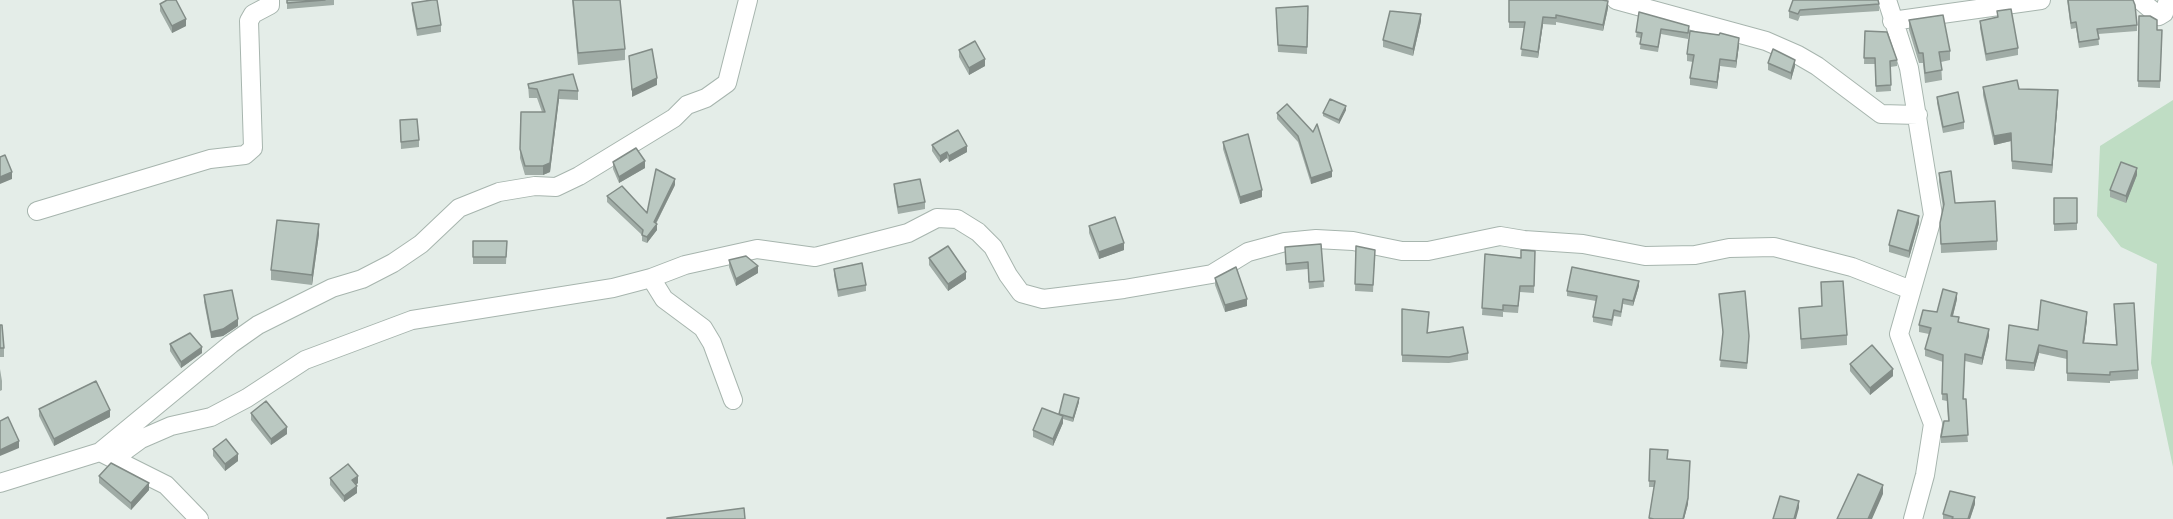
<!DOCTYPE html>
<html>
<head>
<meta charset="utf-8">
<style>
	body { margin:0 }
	canvas { display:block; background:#e4ede8 }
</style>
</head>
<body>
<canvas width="2173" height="519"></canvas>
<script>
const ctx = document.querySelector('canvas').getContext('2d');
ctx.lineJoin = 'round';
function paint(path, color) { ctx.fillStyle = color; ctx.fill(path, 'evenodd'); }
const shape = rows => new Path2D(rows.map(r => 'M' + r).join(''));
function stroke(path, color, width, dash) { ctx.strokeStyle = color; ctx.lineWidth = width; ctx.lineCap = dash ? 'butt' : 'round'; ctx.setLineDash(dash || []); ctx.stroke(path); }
const green = shape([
	[2173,100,2173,467,2151,363,2157,264,2121,247,2097,216,2100,146]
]);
const minor = shape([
	[1616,0,1766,41,1798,55,1817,66,1881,114,1918,115],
	[1887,0,1909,68,1933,215,1899,334,1933,424,1925,475,1913,519],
	[2140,0,2159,16,2164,13,2168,0],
	[1892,21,2041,0],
	[37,211,210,159,245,155,253,148,249,21,253,14,270,5,270,0],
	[651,278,664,299,703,328,712,343,733,400],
	[100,452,231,344,258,325,332,288,362,279,393,263,421,244,459,208,499,192,535,186,556,187,579,176,674,118,687,105,706,98,727,83,748,0],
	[115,458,141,439,171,426,211,417,247,398,305,360,412,320,613,288,651,278,685,265,757,249,815,257,908,233,937,218,957,219,978,232,993,247,1008,275,1021,293,1043,299,1124,289,1212,274,1248,252,1285,242,1316,239,1353,241,1402,251,1428,251,1500,236,1524,240,1583,244,1645,256,1695,255,1729,248,1774,247,1852,267,1911,290],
	[0,483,100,452,166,485,199,519]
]);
const wall = shape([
	[287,0,334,0,334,5,287,9],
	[572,0,620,0,625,49,625,60,578,65],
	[1509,0,1608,8,1603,31,1556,22,1556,25,1543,24,1538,58,1521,56,1524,28,1509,28],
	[1793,0,1879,4,1879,11,1800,16,1798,21,1789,18,1789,11],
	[2067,0,2137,25,2137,31,2098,34,2099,45,2079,48,2076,28,2071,29],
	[412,3,441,25,441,32,417,36,412,10],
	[160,4,186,26,172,33,160,11],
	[1308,6,1307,54,1278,52,1276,15],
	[1997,11,2018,48,2018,55,1986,61,1980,28,1980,21,1997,18],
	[1639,12,1689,32,1688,39,1661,34,1658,52,1640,49,1641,38,1636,37],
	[2139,16,2157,30,2162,30,2160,88,2138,87],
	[1909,20,1950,51,1950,60,1941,62,1942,80,1925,83,1923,63,1919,63,1909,30],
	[1421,21,1413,56,1383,47,1383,40],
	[1865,31,1897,60,1897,66,1890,67,1891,91,1876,92,1875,64,1864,64],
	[1739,45,1736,68,1720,66,1717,89,1690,85,1690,78,1693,62,1687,61,1687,54],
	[959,50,985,66,969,75,959,57],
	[1768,63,1795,66,1791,80,1768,70],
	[528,84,578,91,578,100,559,99,550,172,543,175,525,175,520,158,521,112,542,112,537,98,529,98],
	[1983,87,2019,89,2058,99,2052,173,2012,169,2011,141,1994,145,1983,95],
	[1937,97,1964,122,1964,129,1943,133,1937,103],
	[1287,104,1332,177,1311,184,1298,142,1277,119,1277,113],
	[1346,110,1339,124,1323,116,1323,113],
	[400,120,419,140,419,147,401,149],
	[1223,142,1262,197,1240,204,1223,149],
	[932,145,967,152,949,162,947,158,940,163,932,151],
	[613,162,645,168,619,183,613,169],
	[1939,173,1955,203,1997,241,1997,250,1941,253,1940,223,1943,208,1939,182],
	[2137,175,2126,203,2110,197,2110,190],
	[894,184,925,202,925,209,898,214,894,190],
	[675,185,656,224,657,230,647,243,642,241,642,235,607,202,607,196,647,213],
	[2054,198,2077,198,2077,230,2054,231],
	[1919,223,1909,258,1889,252,1889,245],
	[1089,226,1124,250,1099,259,1089,233],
	[319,234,312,285,271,280,271,270],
	[473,241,507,241,506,264,473,264],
	[1321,244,1324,287,1309,289,1308,269,1286,271,1285,254],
	[1356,246,1375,250,1373,292,1355,291],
	[1535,251,1534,293,1520,292,1518,313,1503,312,1503,317,1482,315,1485,254,1521,258],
	[929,258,966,279,948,291,929,265],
	[729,260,758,273,736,286,729,267],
	[834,269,866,285,866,291,838,297,834,275],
	[1215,278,1247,306,1225,312,1215,285],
	[1821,282,1847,335,1847,345,1801,349,1799,308,1822,306],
	[1639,286,1633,306,1623,304,1621,317,1614,316,1612,326,1593,322,1593,317,1596,301,1567,296,1567,291],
	[1719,294,1749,343,1747,369,1720,367,1723,335],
	[204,295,238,326,223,336,211,338,204,302],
	[1957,299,1953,316,1959,323,1989,336,1982,365,1965,361,1964,399,1968,442,1941,443,1941,437,1948,421,1947,401,1942,400,1943,362,1925,356,1925,349,1929,334,1919,332,1919,325,1937,312],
	[2114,304,2138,370,2138,379,2110,381,2110,383,2067,381,2067,359,2039,353,2034,371,2006,369,2006,360,2038,330,2087,320,2084,343,2116,345],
	[1402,309,1429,318,1428,333,1468,353,1468,360,1449,363,1402,362],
	[0,325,4,348,4,357,0,357],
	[170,344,202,353,181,368,170,351],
	[1850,364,1893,376,1870,395,1850,371],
	[0,369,2,381,2,390,0,391],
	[1079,402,1073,422,1063,419,1063,423,1053,446,1033,437,1033,430],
	[39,409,110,417,54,446,39,416],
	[251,413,287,434,271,445,251,420],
	[213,449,238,461,225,471,213,456],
	[1650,449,1668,459,1688,504,1684,519,1649,519,1654,487,1649,487],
	[99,476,149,490,131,510,99,483],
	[330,478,358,483,356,485,357,493,344,502,330,485],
	[1975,504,1970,519,1943,519,1943,514]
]);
const shadedWall = shape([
	[1608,1,1608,8,1603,31,1603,25],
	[1421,14,1421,21,1413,56,1413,49],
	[1543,17,1543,24,1538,58,1538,52],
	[186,19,186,26,172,33,172,26],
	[1739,38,1739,45,1736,68,1736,61],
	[985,59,985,66,969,75,969,68],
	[1720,59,1720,66,1717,89,1717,82],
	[1795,60,1795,66,1791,80,1791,73],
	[657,78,657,85,632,97,632,90],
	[559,90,559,99,550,172,543,175,543,166],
	[2058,90,2058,99,2052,173,2052,165],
	[1346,106,1346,110,1339,124,1339,120],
	[2011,133,2011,141,1994,145,1994,136],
	[967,146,967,152,949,162,949,156],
	[947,152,947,158,940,163,940,156],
	[645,161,645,168,619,183,619,177],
	[2137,168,2137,175,2126,203,2126,196],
	[1332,171,1332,177,1311,184,1311,178],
	[12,172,12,179,0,184,0,177],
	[675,179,675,185,654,227,657,224,657,230,647,243,647,237],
	[1262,190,1262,197,1240,204,1240,197],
	[1919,216,1919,223,1909,258,1909,251],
	[319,224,319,234,312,285,312,275],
	[1124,243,1124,250,1099,259,1099,252],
	[758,266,758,273,736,286,736,279],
	[966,272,966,279,948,291,948,284],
	[1639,281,1639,286,1633,306,1633,301],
	[1957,293,1957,299,1951,323,1951,316],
	[1247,299,1247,306,1225,312,1225,305],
	[2087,312,2087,320,2083,351,2083,343],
	[238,319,238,326,223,336,211,338,211,332],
	[1989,329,1989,336,1982,365,1982,358],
	[2039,345,2039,353,2034,371,2034,363],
	[202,347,202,353,181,368,181,362],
	[1893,369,1893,376,1870,395,1870,388],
	[1079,398,1079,402,1073,422,1073,418],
	[110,410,110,417,54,446,54,439],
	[1063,416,1063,423,1053,446,1053,439],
	[287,427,287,434,271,445,271,439],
	[19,441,19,448,0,456,0,450],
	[238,454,238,461,225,471,225,464],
	[1690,461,1688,504,1684,519,1683,519],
	[358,476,358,483,352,487,352,480],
	[149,483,149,490,131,510,131,503],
	[1883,485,1883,494,1872,519,1868,519],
	[357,486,357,493,344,502,344,496],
	[1975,497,1975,504,1970,519,1968,519],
	[1799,501,1799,508,1796,519,1794,519]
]);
const building = shape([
	[167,0,176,0,186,19,172,26,160,4,167,0],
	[287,0,325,0,287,3,287,0],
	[432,0,437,0,441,25,417,29,412,3,432,0],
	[573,0,620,0,625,49,578,53,573,0],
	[1509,0,1602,0,1608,1,1603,25,1556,15,1556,18,1543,17,1538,52,1521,49,1525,22,1509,22,1509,0],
	[1793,0,1878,0,1879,4,1800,10,1798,14,1789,11,1793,0],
	[2068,0,2133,0,2135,5,2137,25,2097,29,2099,39,2079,42,2076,22,2071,23,2068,0],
	[1308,6,1307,47,1278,45,1276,8,1308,6],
	[2011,9,2018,48,1986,54,1980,21,1998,17,1997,11,2011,9],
	[1390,11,1421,14,1413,49,1383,40,1390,11],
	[1639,12,1689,26,1688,33,1661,29,1658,47,1640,44,1642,33,1636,32,1639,12],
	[1943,15,1950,51,1939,52,1942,70,1925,73,1923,53,1919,53,1909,20,1943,15],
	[2139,16,2150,16,2157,20,2157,30,2162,30,2160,81,2138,81,2139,16],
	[1690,31,1719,35,1720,33,1739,38,1736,61,1720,59,1717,82,1690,78,1694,55,1687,54,1690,31],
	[1865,31,1887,32,1897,60,1890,61,1891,85,1876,86,1875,58,1864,58,1865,31],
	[975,41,985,59,969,68,959,50,975,41],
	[652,49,657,78,632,90,629,56,652,49],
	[1773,49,1795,60,1791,73,1768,63,1773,49],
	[573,74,578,91,559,90,550,163,543,166,525,166,520,149,521,112,545,112,537,89,529,88,528,84,573,74],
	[2017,80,2019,89,2058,90,2052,165,2012,161,2011,133,1994,136,1983,87,2017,80],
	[1958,92,1964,122,1943,127,1937,97,1958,92],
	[1330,99,1346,106,1339,120,1323,113,1330,99],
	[1287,104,1313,132,1317,124,1332,171,1311,178,1298,136,1277,113,1287,104],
	[417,119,419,140,401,142,400,120,417,119],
	[958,130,967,146,949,156,947,152,940,156,932,145,958,130],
	[1248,134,1262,190,1240,197,1223,142,1248,134],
	[636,148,645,161,619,177,613,162,636,148],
	[5,155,12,172,0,177,0,157,5,155],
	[2121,162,2137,168,2126,196,2110,190,2121,162],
	[656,169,675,179,654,222,657,224,647,237,642,235,643,230,607,196,622,186,647,213,656,169],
	[1951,171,1955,203,1995,201,1997,241,1941,244,1940,223,1944,204,1939,173,1951,171],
	[920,179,925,202,898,207,894,184,920,179],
	[2054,198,2077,198,2077,223,2054,224,2054,198],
	[1898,210,1919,216,1909,251,1889,245,1898,210],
	[1115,217,1124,243,1099,252,1089,226,1115,217],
	[277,220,319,224,312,275,271,270,277,220],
	[473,241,507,241,506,257,473,257,473,241],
	[1321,244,1324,281,1309,282,1308,262,1286,264,1285,247,1321,244],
	[948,246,966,272,948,284,929,258,948,246],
	[1356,246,1375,250,1373,285,1355,284,1356,246],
	[1521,250,1535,251,1534,286,1520,286,1518,306,1503,305,1503,310,1482,308,1485,254,1521,258,1521,250],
	[746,256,758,266,736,279,729,260,746,256],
	[862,263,866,285,838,290,834,269,862,263],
	[1236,267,1247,299,1225,305,1215,278,1236,267],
	[1572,267,1639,281,1633,301,1623,299,1621,312,1614,310,1612,320,1593,317,1597,296,1567,291,1572,267],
	[1843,281,1847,335,1801,339,1799,308,1822,306,1821,282,1843,281],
	[1943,289,1957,293,1951,316,1959,317,1958,322,1989,329,1982,358,1965,354,1963,399,1966,399,1968,435,1941,437,1944,421,1949,421,1947,394,1942,394,1943,355,1925,349,1931,328,1919,325,1923,310,1937,312,1943,289],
	[232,290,238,319,223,329,211,332,204,295,232,290],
	[1745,291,1749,336,1747,363,1720,360,1723,332,1719,294,1745,291],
	[2041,300,2087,312,2083,343,2117,345,2114,304,2134,303,2138,370,2110,372,2110,375,2067,373,2067,351,2039,345,2034,363,2006,360,2009,325,2038,330,2041,300],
	[1402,309,1429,312,1427,333,1463,327,1468,353,1449,357,1402,355,1402,309],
	[0,325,2,325,4,348,0,348,0,325],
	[190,333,202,347,181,362,170,344,190,333],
	[1872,345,1893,369,1870,388,1850,364,1872,345],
	[96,381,110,410,54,439,39,409,96,381],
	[1064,394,1079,398,1073,418,1059,414,1064,394],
	[266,401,287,427,271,439,251,413,266,401],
	[1042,408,1063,416,1053,439,1033,430,1042,408],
	[8,417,19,441,0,450,0,421,8,417],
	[226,439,238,454,225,464,213,449,226,439],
	[1650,449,1668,450,1667,459,1690,461,1688,498,1683,519,1654,519,1649,518,1655,481,1649,481,1650,449],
	[111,463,149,483,131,503,99,476,111,463],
	[348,464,358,476,352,480,357,486,344,496,330,478,348,464],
	[1858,474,1883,485,1868,519,1837,519,1858,474],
	[1950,491,1975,497,1968,519,1952,519,1953,517,1943,514,1950,491],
	[1780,496,1799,501,1794,519,1773,519,1780,496],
	[744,508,745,519,667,519,667,518,744,508]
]);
paint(green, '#bfddc4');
stroke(minor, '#a7b5ae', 20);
stroke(minor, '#fff', 18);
paint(wall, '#a0aca6');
paint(shadedWall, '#828c87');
paint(building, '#bac8c1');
stroke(building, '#828c87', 1.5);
</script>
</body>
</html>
